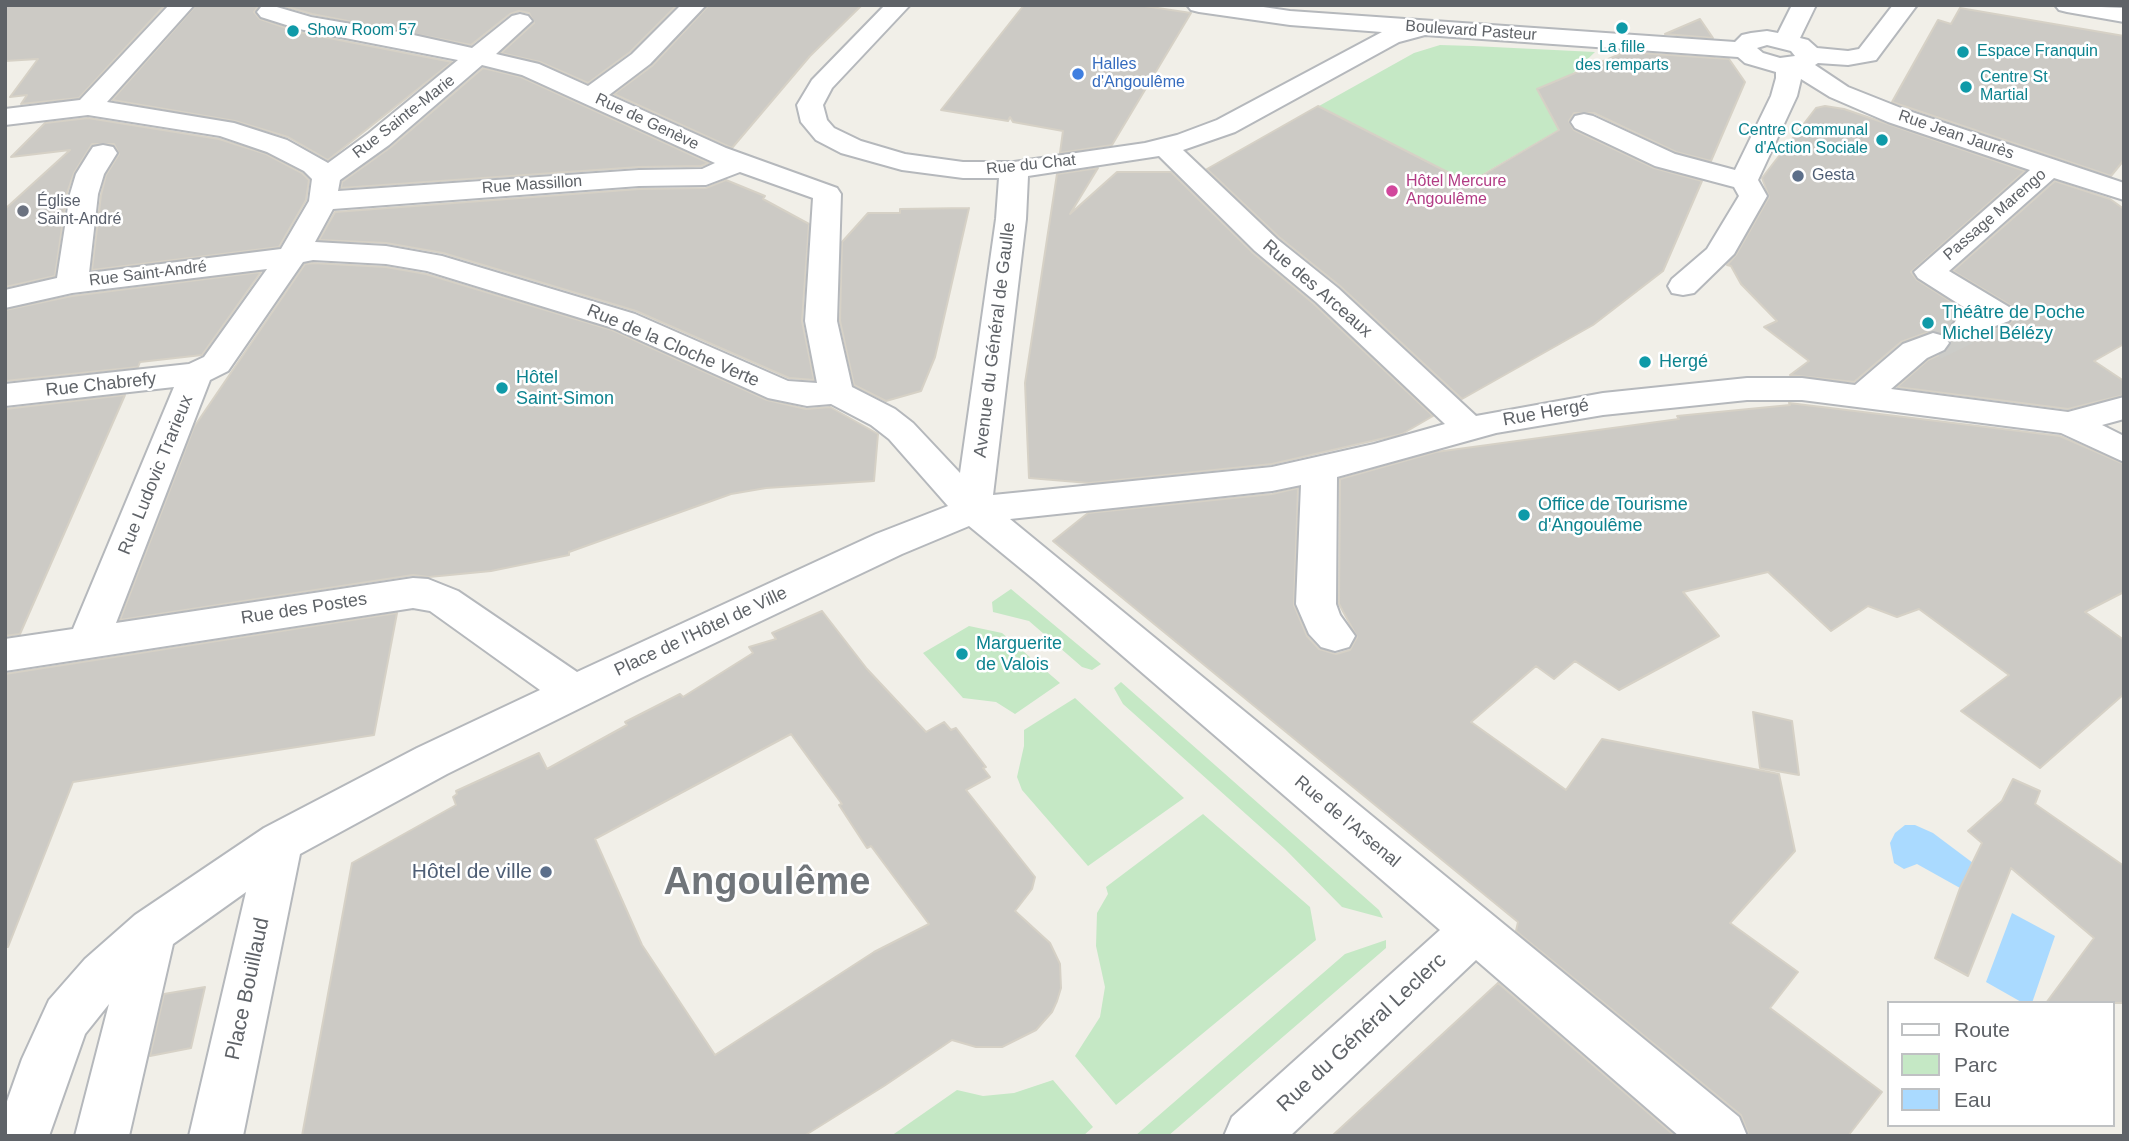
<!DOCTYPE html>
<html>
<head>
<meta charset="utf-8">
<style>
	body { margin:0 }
	#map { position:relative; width:2129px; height:1141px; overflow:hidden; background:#f1efe8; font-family:Helvetica,sans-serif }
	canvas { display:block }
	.frame { position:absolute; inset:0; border:7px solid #5f6368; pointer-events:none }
	.legend { position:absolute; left:1887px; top:1001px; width:228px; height:126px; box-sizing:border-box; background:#fff; border:2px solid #bfc1c3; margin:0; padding:9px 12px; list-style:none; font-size:21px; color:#5f6368 }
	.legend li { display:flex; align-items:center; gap:14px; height:35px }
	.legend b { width:35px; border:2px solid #bfc1c3 }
</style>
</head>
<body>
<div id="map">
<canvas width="2129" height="1141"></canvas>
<div class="frame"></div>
<ul class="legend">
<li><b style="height:9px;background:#fff"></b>Route</li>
<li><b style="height:19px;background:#c5e8c5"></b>Parc</li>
<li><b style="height:19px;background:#aadaff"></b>Eau</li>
</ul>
</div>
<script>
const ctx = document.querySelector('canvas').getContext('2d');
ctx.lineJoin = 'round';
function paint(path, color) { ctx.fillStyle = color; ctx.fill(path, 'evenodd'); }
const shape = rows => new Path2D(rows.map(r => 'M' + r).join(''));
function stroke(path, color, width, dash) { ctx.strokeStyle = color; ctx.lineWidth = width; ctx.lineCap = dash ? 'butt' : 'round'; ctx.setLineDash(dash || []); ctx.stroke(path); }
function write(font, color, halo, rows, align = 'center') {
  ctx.font = font + ' Helvetica,sans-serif'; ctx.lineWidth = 5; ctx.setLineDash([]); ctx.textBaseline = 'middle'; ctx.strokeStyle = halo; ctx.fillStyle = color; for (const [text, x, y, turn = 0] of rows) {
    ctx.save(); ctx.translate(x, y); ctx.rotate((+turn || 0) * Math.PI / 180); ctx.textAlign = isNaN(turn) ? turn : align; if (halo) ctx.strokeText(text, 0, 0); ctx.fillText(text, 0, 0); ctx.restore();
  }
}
const green = shape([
	[1440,45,1473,46,1595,52,1572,74,1560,129,1464,185,1455,176,1319,106,1414,53],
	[1011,589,1101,664,1092,670,1082,667,1029,621,993,612,992,602],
	[969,626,1002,633,1060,683,1015,714,996,702,963,698,923,653],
	[1121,682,1379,910,1383,918,1342,907,1285,849,1123,704,1114,688],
	[1075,698,1184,798,1088,866,1022,790,1017,777,1024,746,1024,730],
	[1203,814,1310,907,1316,940,1116,1105,1075,1056,1100,1017,1105,987,1096,946,1097,913,1108,894,1106,887],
	[1386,940,1386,948,1168,1136,1135,1136,1345,954],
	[1053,1080,1093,1127,1083,1136,891,1136,957,1090,983,1096,1014,1093]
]);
const water = shape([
	[1905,825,1915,825,1933,833,1973,863,1960,888,1917,864,1904,869,1894,863,1890,843,1895,833],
	[2012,913,2055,936,2032,1003,2023,1003,1986,982]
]);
const building = shape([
	[5,5,165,5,79,98,21,104,27,95,10,97,38,59,5,61,5,5],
	[196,5,259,5,254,12,260,19,298,32,452,62,328,160,288,137,235,121,112,100,196,5],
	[280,5,677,5,630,52,588,83,540,62,501,53,534,23,529,13,519,11,510,14,471,45,312,14,280,5],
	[709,5,862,5,810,56,732,148,614,94,652,66,709,5],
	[1024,5,1138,5,1191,13,1112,145,1060,153,1063,131,1013,122,1010,117,1008,121,941,110,1024,5],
	[1960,8,2124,36,2124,160,2111,176,1892,102,1938,20,1951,24,1960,8],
	[1700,19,1713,38,1665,34,1700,19],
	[1625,52,1729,59,1745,82,1711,161,1676,152,1594,113,1574,113,1569,121,1574,130,1654,168,1702,181,1663,271,1593,325,1462,399,1340,286,1279,237,1207,169,1318,106,1469,183,1559,130,1537,89,1625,52],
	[483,68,521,77,709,163,701,166,639,167,341,188,342,182,391,147,483,68],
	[1825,106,1844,109,2025,171,1911,272,1917,280,1967,312,1956,317,1950,324,1956,336,1969,338,2010,323,2016,316,2010,305,1953,271,2055,181,2110,199,2124,209,2124,344,2094,361,2124,381,2124,395,2068,409,1897,387,1928,360,1945,352,1951,345,1946,334,1934,330,1901,342,1854,382,1790,375,1809,361,1764,327,1777,321,1741,284,1731,266,1727,265,1736,255,1769,197,1762,178,1816,108,1825,106],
	[88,118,219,139,266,154,302,173,309,180,306,200,279,247,92,270,101,195,106,175,119,154,114,144,92,144,74,173,67,193,55,276,5,287,5,209,70,150,11,157,45,123,88,118],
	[1098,168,1070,214,1117,172,1171,172,1253,253,1314,304,1433,416,1402,434,1272,464,1089,483,1029,478,1025,383,1057,174,1098,168],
	[726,180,765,196,763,199,809,224,802,321,814,380,789,378,636,311,443,253,386,243,319,240,335,212,639,189,706,188,726,180],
	[969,208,935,357,921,391,886,401,854,385,840,321,842,242,868,213,900,213,900,209,969,208],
	[313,263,386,267,426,274,612,330,767,400,806,409,830,407,878,434,874,481,766,488,731,494,569,552,569,555,491,571,429,577,413,575,120,620,194,427,305,264,313,263],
	[261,272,202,355,140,362,138,367,5,381,5,310,72,296,261,272],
	[125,395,20,634,5,636,5,409,125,395],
	[1789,403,2060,436,2124,464,2124,592,2085,612,2124,640,2124,694,2040,768,1961,711,2009,675,1919,609,1897,617,1868,606,1831,631,1768,572,1683,592,1719,636,1619,690,1575,661,1554,679,1536,666,1471,722,1566,790,1602,739,1779,774,1795,851,1730,923,1798,972,1770,1008,1882,1092,1848,1136,1749,1136,1741,1115,1516,931,1518,922,1053,541,1088,513,1272,494,1298,488,1294,605,1307,636,1319,649,1336,654,1350,650,1357,637,1339,604,1340,479,1436,452,1679,419,1677,416,1790,405,1789,403],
	[822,611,867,669,926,732,944,722,951,730,956,728,986,767,983,768,990,777,966,790,1035,877,1032,889,1015,911,1050,943,1060,964,1061,988,1057,1001,1052,1012,1036,1030,1002,1047,976,1047,952,1040,884,1086,804,1136,302,1136,352,863,456,805,453,797,457,794,456,791,539,753,547,769,627,725,625,722,680,694,683,697,753,653,749,647,776,639,772,633,822,611],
	[791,734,842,804,839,805,867,848,871,846,929,924,874,952,715,1055,642,945,595,839,791,734],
	[397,613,374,735,73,782,8,947,5,947,5,674,397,613],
	[1753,712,1792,721,1799,775,1760,768,1753,712],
	[2013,779,2040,791,2035,804,2124,866,2124,1003,2046,1003,2094,938,2011,868,1968,976,1935,958,1960,888,1982,843,1968,831,2002,801,2013,779],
	[1498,983,1675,1136,1332,1136,1498,983],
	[205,987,191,1048,150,1056,164,994,205,987]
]);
const minorTunnel = shape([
	[1933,343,1968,326]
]);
const minor = shape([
	[169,5,194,5,107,102,234,123,287,140,328,163,369,133,458,60,299,29,261,17,257,12,261,7,270,5,311,17,409,34,472,48,512,16,520,14,528,16,532,21,496,54,539,64,588,86,632,54,681,5,706,5,650,64,609,95,726,148,837,188,841,194,837,321,852,387,895,409,913,423,960,473,996,219,999,178,963,178,902,170,841,153,816,140,801,122,797,105,812,80,885,5,910,5,832,88,823,105,827,120,834,128,861,141,905,154,963,162,1014,162,1145,143,1177,135,1217,120,1382,32,1290,25,1199,12,1191,10,1187,5,1250,5,1290,11,1735,42,1742,35,1751,33,1767,31,1778,33,1792,5,1816,5,1800,38,1808,40,1817,48,1848,51,1859,49,1893,5,1917,5,1876,60,1848,65,1818,63,1815,65,1848,87,1906,110,2124,183,2124,200,2054,178,1949,271,2009,307,2014,314,2009,321,1968,336,1957,333,1952,326,1957,319,1973,313,1918,278,1914,272,2030,170,1888,122,1830,97,1801,79,1797,96,1758,180,1767,196,1734,254,1694,293,1683,295,1672,293,1668,286,1672,279,1707,249,1739,196,1734,187,1655,166,1575,128,1571,122,1575,116,1584,114,1593,116,1675,154,1735,170,1771,96,1776,78,1776,72,1745,63,1738,57,1425,35,1399,42,1235,132,1183,150,1277,239,1338,288,1476,416,1603,393,1747,378,1802,378,1855,385,1903,344,1933,333,1944,336,1949,343,1944,350,1927,358,1891,389,2068,412,2124,397,2124,419,2102,425,2124,436,2124,462,2061,433,1802,400,1747,400,1603,415,1496,433,1337,477,1336,604,1340,615,1355,636,1349,647,1335,651,1321,647,1309,634,1296,604,1301,485,1272,491,1010,519,1739,1117,1747,1136,1679,1136,1476,960,1290,1136,1224,1136,1232,1117,1440,930,1036,581,969,526,902,554,641,678,447,774,300,854,243,1136,189,1136,246,892,173,944,129,1136,75,1136,109,1004,85,1034,49,1136,5,1136,5,1107,22,1059,49,1000,85,959,135,915,264,828,417,748,540,690,430,611,413,608,5,671,5,639,73,629,174,387,5,406,5,384,189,364,204,357,267,269,72,293,5,308,5,290,57,278,70,194,76,174,89,153,93,147,103,145,113,147,117,153,104,174,98,194,89,273,281,249,309,201,312,179,304,171,267,152,220,136,88,115,5,125,5,109,80,100,169,5],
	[1767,45,1791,51,1795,56,1780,58,1763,53,1757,48,1767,45],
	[482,65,522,75,715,163,702,169,639,170,338,191,340,180,389,145,482,65],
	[1159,156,1255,251,1316,302,1445,424,1374,444,1272,467,993,495,1026,219,1028,176,1159,156],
	[740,172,813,198,805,321,817,383,788,381,635,314,442,256,386,246,315,242,333,209,639,186,706,185,740,172],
	[313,260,386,264,427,271,613,328,768,398,807,406,831,404,871,425,889,439,948,506,876,534,577,672,458,591,428,579,413,578,116,623,210,380,228,371,303,262,313,260],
	[2055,5,2124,8,2124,22,2067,12,2059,10,2055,5]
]);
const markers = [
	[1622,28,7,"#0f9aa8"],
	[293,31,7,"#0f9aa8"],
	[1963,52,7,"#0f9aa8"],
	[1078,74,7,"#3f7fe0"],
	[1966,87,7,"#0f9aa8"],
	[1882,140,7,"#0f9aa8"],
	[1798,176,7,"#5c6f8a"],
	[1392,191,7,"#d1479c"],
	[23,211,7,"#6b7280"],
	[1928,323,7,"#0f9aa8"],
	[1645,362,7,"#0f9aa8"],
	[502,388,7,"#0f9aa8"],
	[1524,515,7,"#0f9aa8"],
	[962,654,7,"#0f9aa8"],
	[546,872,7,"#5c6f8a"]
];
const farCulturenames = [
	["Show Room 57",307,31],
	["La fille",1622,48,"center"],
	["des remparts",1622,66,"center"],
	["Espace Franquin",1977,52],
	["Centre St",1980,78],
	["Martial",1980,96],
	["Centre Communal",1868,131,"right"],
	["d'Action Sociale",1868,149,"right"]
];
const farStreetnames = [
	["Boulevard Pasteur",1471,31,4],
	["Rue Sainte-Marie",404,117,-38],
	["Rue de Genève",647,122,25],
	["Rue Jean Jaurès",1956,135,19],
	["Rue du Chat",1031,165,-6],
	["Rue Massillon",532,185,-4],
	["Passage Marengo",1995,215,-41],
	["Rue Saint-André",148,274,-7]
];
const farShopnames = [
	["Halles",1092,65],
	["d'Angoulême",1092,83]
];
const farServicenames = [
	["Gesta",1812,176]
];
const farHotelnames = [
	["Hôtel Mercure",1406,182],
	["Angoulême",1406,200]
];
const farWorshipnames = [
	["Église",37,202],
	["Saint-André",37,220]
];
const streetNames = [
	["Rue des Arceaux",1317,289,41],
	["Avenue du Général de Gaulle",995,340,-83],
	["Rue de la Cloche Verte",673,346,23],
	["Rue Chabrefy",101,385,-6],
	["Rue Hergé",1546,413,-10],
	["Rue Ludovic Trarieux",156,475,-68],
	["Rue des Postes",304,609,-9],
	["Place de l'Hôtel de Ville",701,632,-25],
	["Rue de l'Arsenal",1347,822,40]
];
const cultureNames = [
	["Théâtre de Poche",1942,313],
	["Michel Bélézy",1942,334],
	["Hergé",1659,362],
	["Hôtel",516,378],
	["Saint-Simon",516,399],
	["Office de Tourisme",1538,505],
	["d'Angoulême",1538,526],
	["Marguerite",976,644],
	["de Valois",976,665]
];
const nearServicenames = [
	["Hôtel de ville",532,872]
];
const nearStreetnames = [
	["Place Bouillaud",248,989,-78],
	["Rue du Général Leclerc",1362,1033,-43]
];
const nearTownnames = [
	["Angoulême",767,884]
];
paint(green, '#c5e8c5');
paint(water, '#aadaff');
paint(building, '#cccac5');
stroke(building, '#d6d1c6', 2);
stroke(minorTunnel, '#ccccc8', 35, [35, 18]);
stroke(minor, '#b5b8bc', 4);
paint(minor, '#fff');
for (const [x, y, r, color] of markers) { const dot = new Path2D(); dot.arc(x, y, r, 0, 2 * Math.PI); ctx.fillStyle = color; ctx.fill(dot); stroke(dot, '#fff', 2.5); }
write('16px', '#0d838f', '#fff', farCulturenames, 'left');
write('16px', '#5f6368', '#fff', farStreetnames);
write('16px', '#366cbe', '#fff', farShopnames, 'left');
write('16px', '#4e5e75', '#fff', farServicenames, 'left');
write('16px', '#b23c85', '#fff', farHotelnames, 'left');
write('16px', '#5b616d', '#fff', farWorshipnames, 'left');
write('18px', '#5f6368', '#fff', streetNames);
write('18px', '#0d838f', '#fff', cultureNames, 'left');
write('21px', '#4e5e75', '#fff', nearServicenames, 'right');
write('21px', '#5f6368', '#fff', nearStreetnames);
write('bold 38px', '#70757a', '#fff', nearTownnames);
</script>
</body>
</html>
